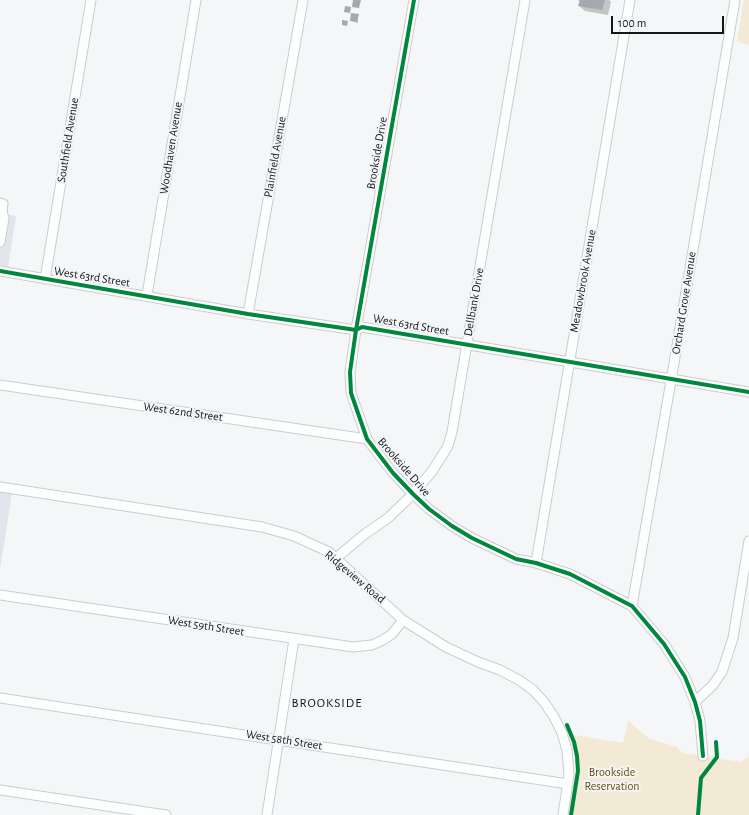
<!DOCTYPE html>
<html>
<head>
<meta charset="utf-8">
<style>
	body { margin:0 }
	#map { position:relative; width:749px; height:815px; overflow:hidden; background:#f4f6f8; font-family:"Alegreya Sans",sans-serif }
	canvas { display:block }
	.scale { position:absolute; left:611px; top:16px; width:113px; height:18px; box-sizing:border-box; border:2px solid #161618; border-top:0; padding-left:5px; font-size:12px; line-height:14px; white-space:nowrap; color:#161618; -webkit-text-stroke:3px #f3f5f9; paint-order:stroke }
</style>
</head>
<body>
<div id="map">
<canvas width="749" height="815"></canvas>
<div class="scale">100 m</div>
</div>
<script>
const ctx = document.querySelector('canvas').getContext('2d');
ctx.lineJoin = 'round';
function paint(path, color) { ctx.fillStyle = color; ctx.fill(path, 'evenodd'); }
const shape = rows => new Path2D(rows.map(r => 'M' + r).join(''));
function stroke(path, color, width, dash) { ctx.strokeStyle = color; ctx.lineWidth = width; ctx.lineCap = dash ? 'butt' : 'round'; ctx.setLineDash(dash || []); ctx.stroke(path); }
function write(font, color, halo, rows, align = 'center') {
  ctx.font = font + ' "Alegreya Sans",sans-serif'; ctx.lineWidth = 4; ctx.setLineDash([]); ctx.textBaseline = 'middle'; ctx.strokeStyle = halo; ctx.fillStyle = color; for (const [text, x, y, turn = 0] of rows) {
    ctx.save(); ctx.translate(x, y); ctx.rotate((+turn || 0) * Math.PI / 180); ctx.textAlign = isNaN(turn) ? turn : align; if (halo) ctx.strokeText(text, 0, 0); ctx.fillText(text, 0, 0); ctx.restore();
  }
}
const built = shape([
	[0,200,4,214,16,216,7,274,0,273],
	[0,491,12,493,0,570]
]);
const green = shape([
	[744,0,749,0,749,46,737,41],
	[628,721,650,739,677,747,683,753,741,762,749,756,749,815,569,815,577,762,574,735,623,743]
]);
const shadow = shape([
	[578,0,609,0,611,2,608,15,585,11,579,6,580,3],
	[358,15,358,23,351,21]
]);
const building = shape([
	[353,0,361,0,359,8,352,7],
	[580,0,605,0,602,10,578,6],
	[345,6,351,7,350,13,344,12],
	[351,13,359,14,357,22,350,21],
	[342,20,348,21,347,26,342,25]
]);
const minor = shape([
	[414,0,356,330,350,372,351,393,367,439,393,473,413,494,429,509,452,526,472,538,516,559,536,563,570,574,632,606,664,644,685,677,695,702,700,721,703,756],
	[0,203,3,204,2,213,4,218,0,242],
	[0,271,248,314,356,330,362,327,749,392],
	[45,279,91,0],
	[147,295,196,0],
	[248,314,303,0],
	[0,385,367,439],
	[0,487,262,527,294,536,329,552,403,620,446,647,478,662,500,670,519,680,533,690,544,702,554,717,562,733,567,750,569,775,563,815],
	[336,558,365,534,388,518,413,494,433,470,448,446,452,432,525,0],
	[536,563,630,0],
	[0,595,353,647,372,645,383,640,392,634,403,620],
	[632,606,673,369,735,0],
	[0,698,568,784],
	[695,702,712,686,722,672,733,638,749,541],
	[0,790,166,815],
	[267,815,294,639]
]);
const cycleway = shape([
	[414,0,356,330,350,372,351,393,367,439,393,473,413,494,429,509,452,526,472,538,516,559,536,563,570,574,632,606,664,644,685,677,695,702,700,721,703,756],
	[0,271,248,314,356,330,362,327,749,392],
	[567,725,574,742,577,756,578,771,571,815],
	[698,815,701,778,717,757,716,742]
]);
const streetNames = [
	["Southfield Avenue",68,140,-81],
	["Woodhaven Avenue",171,148,-81],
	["Brookside Drive",377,153,-80],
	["Plainfield Avenue",275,157,-80],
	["West 63rd Street",92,277,9],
	["Meadowbrook Avenue",583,281,-80],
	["Dellbank Drive",474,302,-80],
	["Orchard Grove Avenue",684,303,-81],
	["West 63rd Street",411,325,10],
	["West 62nd Street",183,412,8],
	["Brookside Drive",404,467,49],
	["Ridgeview Road",355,577,40],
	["West 59th Street",206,626,9],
	["West 58th Street",284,740,9]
];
const parkNames = [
	["Brookside",612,772],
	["Reservation",612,786]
];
const neighbourhoodNames = [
	["BROOKSIDE",327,703]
];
paint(built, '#e2e5ec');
paint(green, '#f2ead5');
paint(shadow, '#0003');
paint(building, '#a4a8af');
stroke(minor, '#cbccce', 11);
stroke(minor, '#fdfefe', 9);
stroke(cycleway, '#00873e', 4);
write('12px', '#161618', '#f3f5f9', streetNames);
write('12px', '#665008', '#f3f5f9', parkNames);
ctx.letterSpacing = '1px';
write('13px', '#161618', '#f3f5f9', neighbourhoodNames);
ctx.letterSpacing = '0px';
</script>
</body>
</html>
